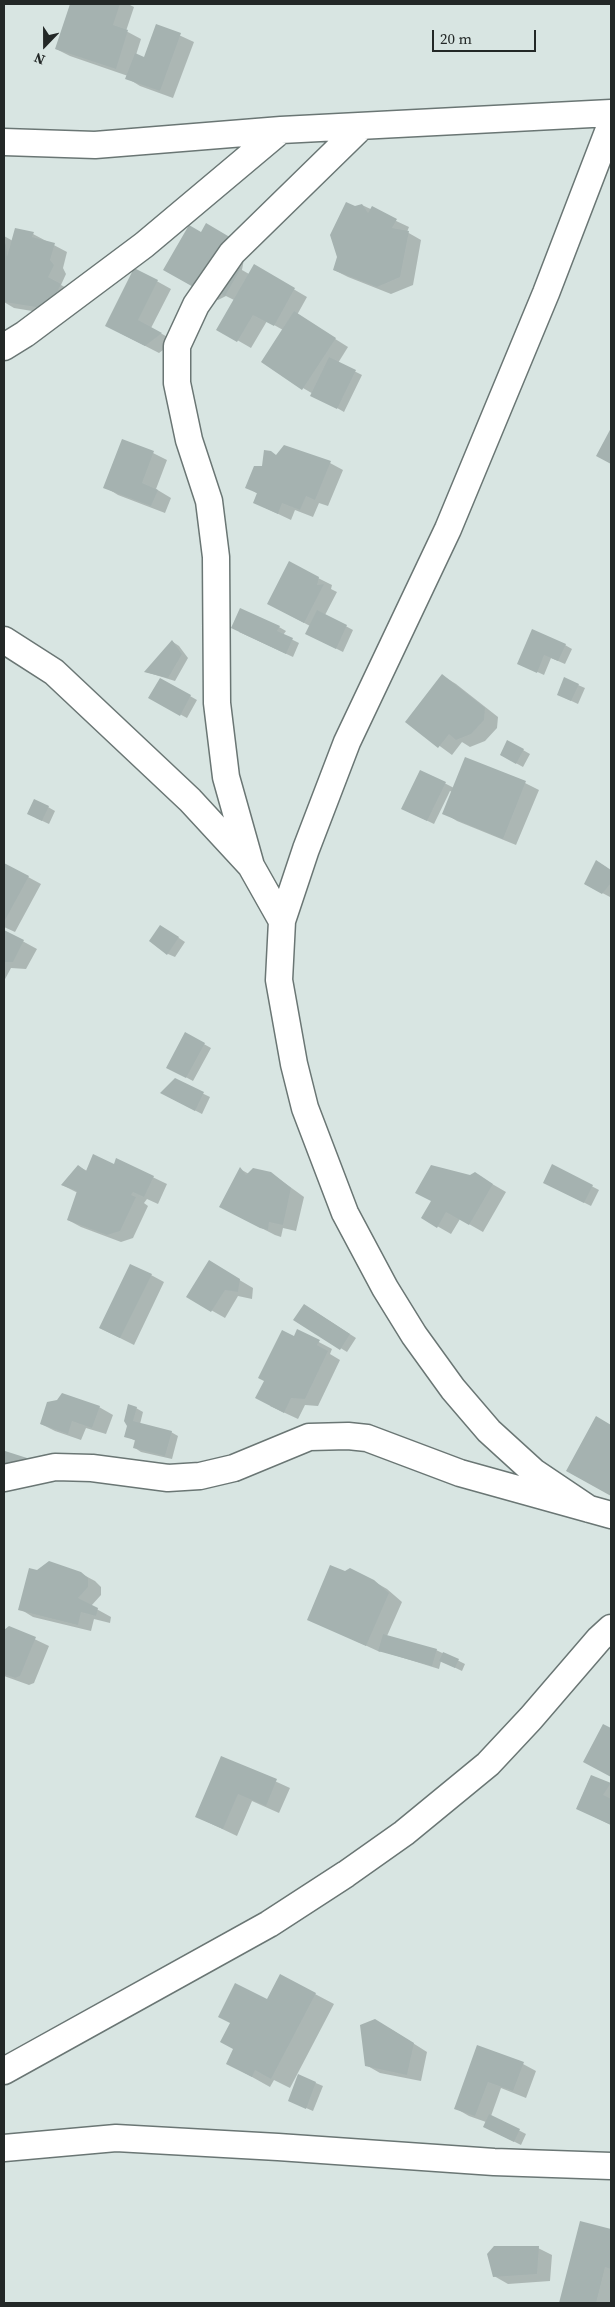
<!DOCTYPE html>
<html>
<head>
<meta charset="utf-8">
<style>
	body { margin:0 }
	#map { position:relative; width:615px; height:2307px; overflow:hidden; background:#d8e5e2; font-family:"Source Serif 4",serif }
	canvas { display:block }
	.frame { position:absolute; inset:0; border:5px solid #232827; pointer-events:none }
	.north { position:absolute; left:20px; top:20px; width:50px; height:50px; -webkit-text-stroke:4px #d8e5e2; paint-order:stroke; rotate:202deg; font-size:14px; font-weight:700; line-height:20px; text-align:center; color:#232827 }
	.north::after { content:''; display:block; margin:auto; width:18px; height:22px; background:#232827; clip-path:polygon(50% 0,100% 100%,50% 72%,0 100%) }
	.scale { position:absolute; left:432px; top:30px; width:104px; height:22px; box-sizing:border-box; border:2px solid #232827; border-top:0; padding-left:6px; font-size:15px; line-height:18px; white-space:nowrap; color:#232827; -webkit-text-stroke:4px #d8e5e2; paint-order:stroke }
</style>
</head>
<body>
<div id="map">
<canvas width="615" height="2307"></canvas>
<div class="frame"></div>
<div class="north">N</div>
<div class="scale">20 m</div>
</div>
<script>
const ctx = document.querySelector('canvas').getContext('2d');
ctx.lineJoin = 'round';
function paint(path, color) { ctx.fillStyle = color; ctx.fill(path, 'evenodd'); }
const shape = rows => new Path2D(rows.map(r => 'M' + r).join(''));
function stroke(path, color, width, dash) { ctx.strokeStyle = color; ctx.lineWidth = width; ctx.lineCap = dash ? 'butt' : 'round'; ctx.setLineDash(dash || []); ctx.stroke(path); }
const shadow = shape([
	[71,4,128,4,134,7,126,31,141,39,136,55,145,59,157,25,194,42,173,98,140,86,127,78,128,76,70,56,56,49],
	[362,205,409,227,407,232,421,240,413,285,391,294,348,277,334,270],
	[33,234,67,252,63,268,66,274,61,285,74,292,62,316,14,308,4,302,4,236,13,241],
	[202,234,246,248,242,270,249,274,254,266,307,297,297,315,348,347,338,363,362,375,344,412,303,388,283,330,267,321,251,348,218,329,234,300,226,296,218,300,165,269],
	[135,269,171,289,151,328,175,341,159,353,120,333],
	[153,453,167,460,156,489,171,498,165,513,118,495,105,487],
	[277,456,330,463,343,470,328,506,319,503,313,517,295,510,291,520,255,503,258,494,247,487],
	[318,578,332,585,331,589,337,592,325,615,353,630,343,652,313,637,310,626,282,611],
	[279,627,286,631,283,635,299,643,293,657,239,632],
	[173,642,179,646,188,658,175,681,146,672],
	[565,645,572,649,565,664,551,658,544,675,518,663],
	[443,676,456,684,498,717,497,728,485,741,470,747,462,742,452,755,407,722],
	[160,679,197,700,187,718,150,698],
	[578,685,585,688,578,704,565,698],
	[523,750,530,754,523,767,501,755],
	[421,771,454,788,525,783,539,790,516,845,457,821,444,813,452,792,450,791,434,824,409,812],
	[48,807,55,811,49,824,36,818],
	[4,864,41,884,15,932,4,927],
	[603,865,611,871,610,897,585,884],
	[167,930,185,942,175,957,168,954],
	[4,931,37,949,26,969,11,968,4,981],
	[186,1034,211,1048,193,1081,167,1067],
	[175,1080,210,1097,202,1114,169,1097],
	[117,1160,167,1184,158,1204,147,1199,144,1203,148,1206,133,1238,121,1242,81,1227,68,1220,78,1193,62,1185,78,1166,87,1171,115,1165],
	[553,1166,599,1190,591,1206,551,1186],
	[240,1169,249,1174,271,1173,304,1197,296,1231,283,1228,281,1237,275,1235,234,1214],
	[475,1174,506,1192,483,1232,460,1219,451,1234,423,1218,432,1201],
	[209,1262,253,1288,252,1299,238,1296,225,1318,188,1297],
	[151,1275,164,1282,134,1345,100,1328],
	[311,1309,356,1338,347,1352,295,1320],
	[298,1331,332,1349,330,1354,340,1360,318,1406,305,1405,298,1419,270,1406],
	[99,1407,113,1415,106,1434,86,1428,81,1440,55,1431,41,1424],
	[136,1408,143,1412,140,1424,171,1432,178,1436,172,1459,141,1452,135,1448,136,1441,126,1436],
	[597,1418,611,1426,611,1495,567,1471],
	[38,1572,80,1573,95,1581,101,1587,101,1595,91,1606,111,1617,110,1623,94,1619,91,1631,33,1617,20,1609],
	[373,1581,387,1589,402,1602,387,1636,436,1650,459,1661,465,1664,462,1671,441,1661,439,1669,381,1651,380,1652,308,1619],
	[9,1627,49,1646,34,1683,29,1685,4,1676,4,1632],
	[222,1757,290,1788,279,1813,252,1801,237,1836,197,1817],
	[591,1776,611,1785,611,1825,577,1808],
	[315,1994,334,2004,290,2088,274,2080,270,2087,227,2063,267,2001],
	[389,2028,427,2052,421,2081,380,2073,366,2065],
	[478,2047,523,2064,536,2071,526,2098,501,2088,491,2116,526,2134,521,2145,491,2130,486,2122,469,2116,455,2108],
	[299,2076,323,2086,313,2111,290,2101],
	[581,2223,611,2231,611,2303,560,2303],
	[538,2248,552,2255,550,2281,508,2284,494,2276]
]);
const building = shape([
	[70,4,120,4,113,25,128,30,116,69,55,49],
	[156,24,181,33,160,91,125,79,135,53,144,57],
	[346,202,355,206,362,204,368,213,372,206,397,219,392,228,409,231,400,277,377,287,333,270,337,257,330,235],
	[206,223,233,239,229,262,241,268,225,296,212,289,204,293,163,270,189,225,201,232],
	[15,228,34,232,32,237,55,243,50,260,54,265,48,277,61,284,49,309,4,302,4,241,6,245,7,257],
	[254,264,295,288,274,326,253,315,237,342,216,330],
	[134,268,158,280,138,320,162,333,145,346,105,326],
	[294,311,336,338,302,390,261,362],
	[329,357,356,370,337,409,310,396],
	[611,428,611,464,596,456],
	[122,439,154,451,142,483,158,490,151,506,103,488],
	[284,445,331,461,315,500,306,496,300,510,282,503,278,514,253,503,257,493,245,488,254,466,262,466,264,450,271,451,276,455],
	[289,561,319,577,317,585,324,584,304,623,267,604],
	[240,608,280,626,277,631,293,638,286,654,231,628],
	[317,610,347,625,336,649,305,634],
	[532,629,566,644,558,661,544,655,537,673,517,664],
	[172,640,182,654,168,678,144,672],
	[442,674,485,708,484,720,471,734,456,740,449,734,438,748,405,722],
	[564,677,579,684,571,701,557,695],
	[160,678,191,695,180,716,148,698],
	[507,740,524,749,516,764,500,755],
	[465,757,526,781,503,839,442,814],
	[420,770,446,782,427,821,401,809],
	[34,799,49,806,42,821,27,814],
	[596,860,611,870,611,883,602,894,584,884],
	[4,863,29,876,4,922],
	[160,925,179,937,167,955,149,941],
	[4,930,24,940,13,962,4,962],
	[185,1032,205,1043,186,1078,166,1068],
	[175,1078,204,1092,195,1111,160,1093],
	[93,1154,114,1164,116,1158,154,1176,144,1197,133,1192,131,1195,136,1197,120,1231,107,1235,67,1220,77,1191,61,1185,78,1165,86,1171],
	[552,1164,593,1185,584,1203,543,1183],
	[431,1165,470,1175,475,1172,493,1184,469,1225,446,1212,437,1228,421,1218,431,1201,415,1193],
	[240,1167,246,1175,253,1168,271,1172,291,1188,283,1225,269,1222,268,1230,260,1228,219,1207],
	[209,1260,240,1279,238,1292,225,1290,211,1312,186,1297],
	[130,1264,152,1274,120,1338,99,1328],
	[304,1304,350,1334,340,1350,293,1320],
	[297,1329,320,1340,317,1345,328,1351,305,1399,291,1398,284,1413,255,1398,264,1381,258,1378,282,1330,294,1336],
	[62,1393,100,1406,92,1428,72,1421,68,1434,40,1424,47,1402,57,1400],
	[128,1404,137,1407,133,1421,172,1431,165,1456,133,1448,135,1440,124,1437,127,1426,124,1421],
	[596,1416,611,1425,611,1496,566,1471],
	[5,1451,27,1458,22,1478,4,1473],
	[49,1561,81,1572,88,1578,88,1587,78,1598,98,1608,96,1616,81,1612,78,1625,18,1610,29,1568,37,1570],
	[330,1565,345,1571,350,1568,374,1580,389,1593,366,1646,307,1620],
	[9,1626,36,1637,20,1676,15,1678,4,1674,4,1630],
	[383,1634,437,1649,432,1666,378,1651],
	[443,1652,459,1659,455,1668,439,1661],
	[603,1724,611,1728,611,1777,583,1762],
	[221,1756,277,1779,266,1806,238,1794,223,1829,195,1817],
	[591,1775,611,1783,603,1795,611,1799,611,1825,576,1809],
	[280,1974,316,1993,271,2079,255,2070,252,2077,226,2064,233,2049,220,2042,230,2023,218,2017,235,1983,267,1999],
	[375,2019,414,2043,407,2075,365,2066,360,2025],
	[477,2045,524,2062,513,2091,488,2082,475,2116,454,2109],
	[298,2074,316,2082,306,2109,288,2101],
	[489,2114,520,2129,514,2142,483,2127],
	[580,2221,611,2229,611,2269,605,2267,596,2303,559,2303],
	[494,2246,539,2246,537,2274,493,2277,487,2254]
]);
const minor = shape([
	[4,142,95,145,281,130,611,113],
	[4,347,25,334,144,245,281,130],
	[4,640,54,672,190,800,251,866,282,921],
	[251,866,226,777,217,703,216,557,209,501,189,440,177,383,177,346,196,305,232,253,361,127],
	[4,1478,55,1467,92,1468,168,1478,200,1476,234,1468,309,1437,348,1436,367,1438,460,1473,611,1515],
	[589,1509,534,1472,489,1431,453,1389,414,1335,385,1288,345,1213,305,1108,294,1064,279,980,282,921,306,849,347,742,448,529,546,293,611,124],
	[4,2071,269,1924,346,1874,404,1833,488,1764,531,1718,599,1639,611,1628],
	[4,2148,116,2138,278,2147,494,2162,611,2166]
]);
paint(shadow, '#0003');
paint(building, '#a5b2b0');
stroke(minor, '#6a7674', 29);
stroke(minor, '#fff', 26);
</script>
</body>
</html>
